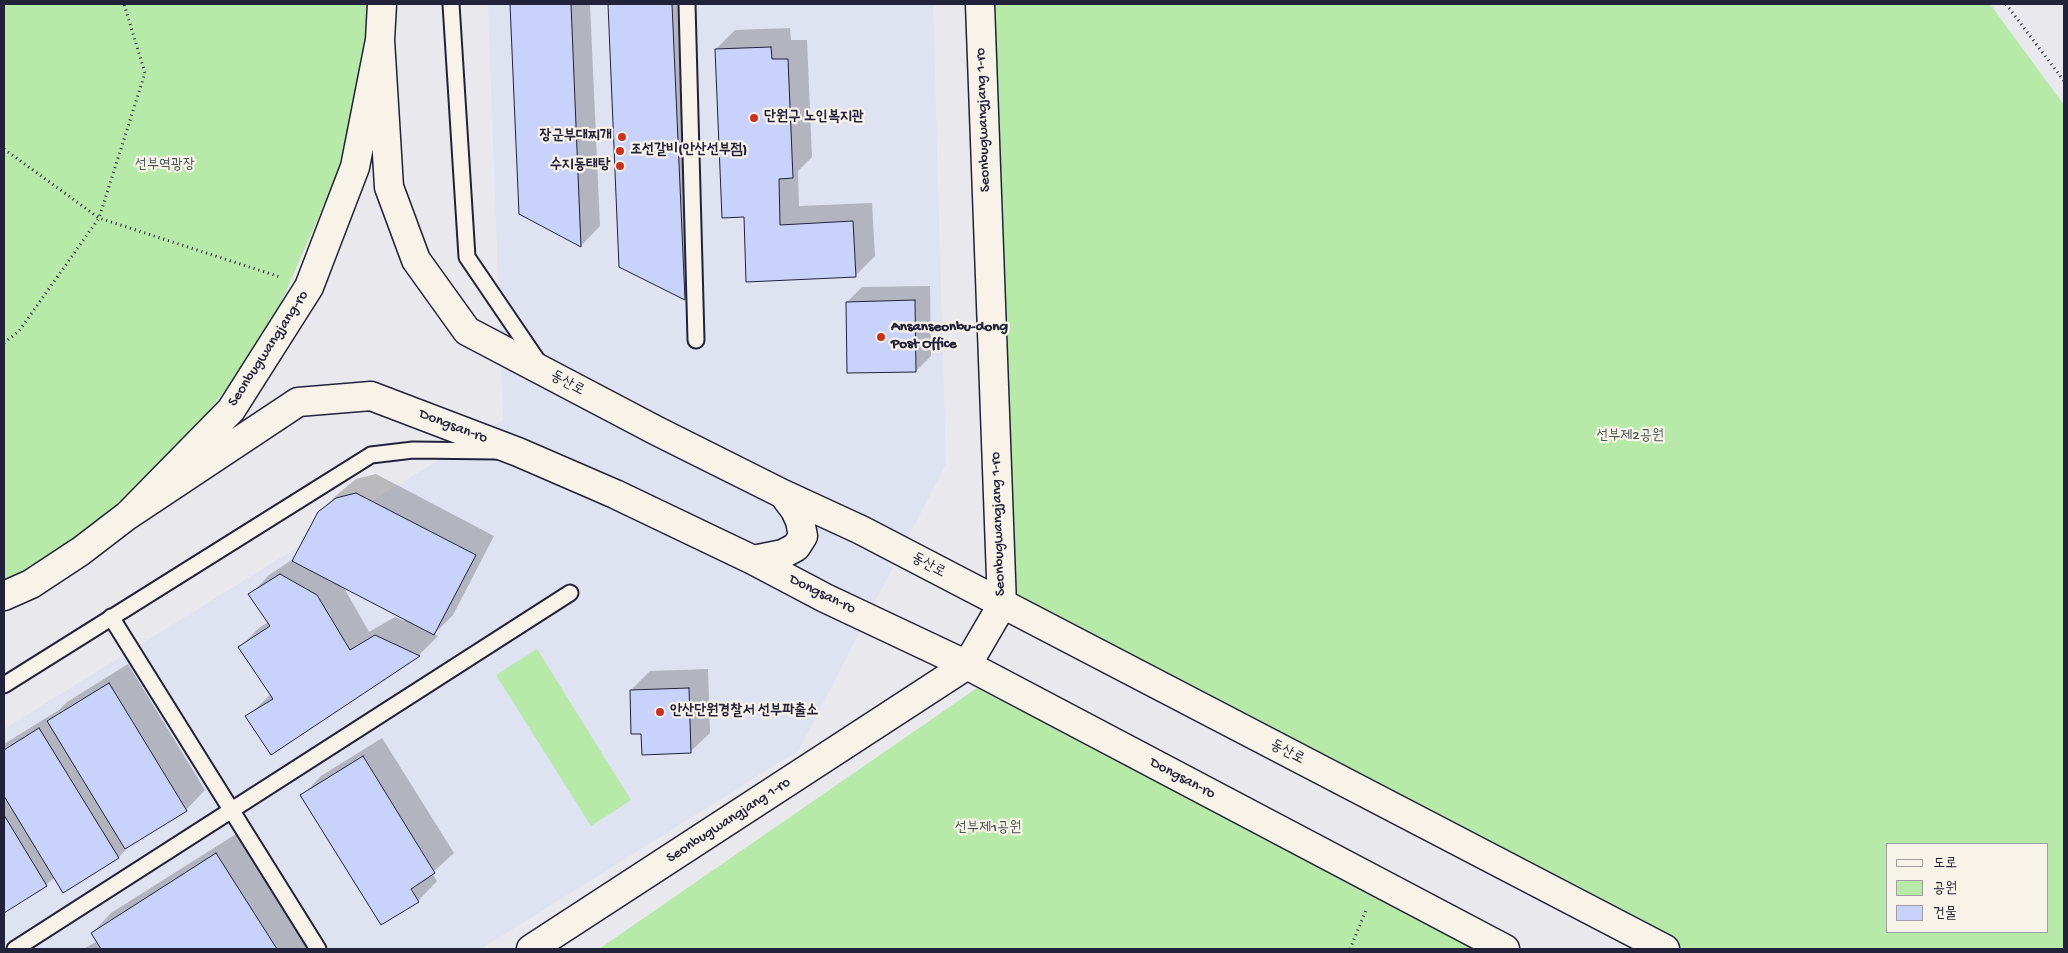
<!DOCTYPE html>
<html>
<head>
<meta charset="utf-8">
<style>
	body { margin:0 }
	#map { position:relative; width:2068px; height:953px; overflow:hidden; background:#e9e9ed; font-family:"Gochi Hand","Poor Story",sans-serif }
	canvas { display:block }
	.frame { position:absolute; inset:0; border:5px solid #22223b; pointer-events:none }
	.legend { position:absolute; left:1886px; top:843px; width:162px; height:90px; box-sizing:border-box; background:#f7f3e8; border:1px solid #a29fa3; margin:0; padding:6px 9px; list-style:none; font-size:15px; color:#22223b }
	.legend li { display:flex; align-items:center; gap:10px; height:25px }
	.legend b { width:25px; border:1px solid #a29fa3 }
</style>
</head>
<body>
<div id="map">
<canvas width="2068" height="953"></canvas>
<div class="frame"></div>
<ul class="legend">
<li><b style="height:6px;background:#f7f3e8"></b>도로</li>
<li><b style="height:14px;background:#b7e9a9"></b>공원</li>
<li><b style="height:14px;background:#c8d2fa"></b>건물</li>
</ul>
</div>
<script>
const ctx = document.querySelector('canvas').getContext('2d');
ctx.lineJoin = 'round';
function paint(path, color) { ctx.fillStyle = color; ctx.fill(path, 'evenodd'); }
const shape = rows => new Path2D(rows.map(r => 'M' + r).join(''));
function stroke(path, color, width, dash) { ctx.strokeStyle = color; ctx.lineWidth = width; ctx.lineCap = dash ? 'butt' : 'round'; ctx.setLineDash(dash || []); ctx.stroke(path); }
function write(font, color, halo, rows, align = 'center') {
  ctx.font = font + ' "Gochi Hand","Poor Story",sans-serif'; ctx.lineWidth = 4.5; ctx.setLineDash([]); ctx.textBaseline = 'middle'; ctx.strokeStyle = halo; ctx.fillStyle = color; for (const [text, x, y, turn = 0] of rows) {
    ctx.save(); ctx.translate(x, y); ctx.rotate((+turn || 0) * Math.PI / 180); ctx.textAlign = isNaN(turn) ? turn : align; if (halo) ctx.strokeText(text, 0, 0); ctx.fillText(text, 0, 0); ctx.restore();
  }
}
const built = shape([
	[488,4,933,4,946,464,799,750,481,949,4,949,4,729,503,420]
]);
const green = shape([
	[4,4,370,4,355,134,266,337,128,515,4,593],
	[985,4,1990,4,2064,105,2064,949,1678,949,1012,604],
	[1887,844,2047,844,2047,932,1887,932],
	[537,649,631,800,591,826,496,675],
	[977,688,1479,949,599,949]
]);
const shadow = shape([
	[511,4,590,4,600,226,581,246,520,214],
	[610,4,692,4,703,280,684,299,621,266],
	[790,28,791,40,807,40,812,157,798,171,799,206,872,203,875,256,855,276,745,216,716,49,735,30],
	[930,286,931,356,916,371,847,302,862,287],
	[376,474,494,536,453,615,434,634,438,636,419,655,271,753,247,717,271,694,240,647,259,628,268,622,250,595,269,575,295,558,319,512,339,493,356,479],
	[343,586,405,619,404,621,395,617,369,632],
	[128,664,205,790,186,810,132,843,119,857,64,891,55,877,46,885,4,911,4,744,59,710,67,702],
	[708,669,710,733,690,752,643,733,631,690,650,671],
	[382,738,454,853,432,873,437,881,418,901,302,796,321,776],
	[236,834,308,949,84,949,97,941,92,933,111,913]
]);
const building = shape([
	[510,4,571,4,581,247,519,214,510,4],
	[608,4,672,4,685,300,619,267,608,4],
	[771,47,772,59,788,59,793,178,779,179,780,225,853,221,856,277,746,282,744,217,722,218,715,49,771,47],
	[915,300,916,372,847,373,846,302,915,300],
	[356,493,476,555,434,635,292,561,318,512,336,498,356,493],
	[280,574,317,595,350,650,375,635,420,656,271,755,245,716,273,699,238,647,270,626,248,594,280,574],
	[109,683,187,811,125,849,47,721,109,683],
	[689,688,691,753,642,755,641,734,631,734,630,690,689,688],
	[39,728,119,858,63,893,4,796,4,750,39,728],
	[363,756,435,873,411,889,419,902,381,925,300,795,363,756],
	[4,815,47,886,4,913,4,815],
	[216,853,277,949,101,949,91,933,216,853]
]);
const path = shape([
	[2006,4,2064,81],
	[4,149,99,218,280,277],
	[4,343,19,331,99,218,145,73,124,4],
	[1350,949,1367,908]
]);
const lane = shape([
	[451,4,467,257,539,363],
	[687,4,696,340],
	[111,617,318,949],
	[4,685,371,455,413,450,496,451],
	[15,949,570,593]
]);
const secondary = shape([
	[380,40,389,187,416,260,467,331,657,431,783,494,861,530,1665,949],
	[128,515,298,402,371,396,518,452,615,494,753,560,825,598,967,665,1505,949],
	[753,560,783,554,796,547,803,536,800,521,795,510,783,494],
	[4,596,31,584,81,551,128,515,231,410,309,287,355,167,380,40,382,4],
	[531,949,967,665,1002,605,980,4]
]);
const markers = [
	[754,118,5,"#c8321e"],
	[622,137,5,"#c8321e"],
	[620,151,5,"#c8321e"],
	[620,166,5,"#c8321e"],
	[881,337,5,"#c8321e"],
	[660,712,5,"#c8321e"]
];
const poiNames = [
	["단원구 노인복지관",764,118],
	["장군부대찌개",612,137,"right"],
	["조선갈비(안산선부점)",630,151],
	["수지동태탕",610,166,"right"],
	["Ansanseonbu-dong",891,328],
	["Post Office",891,345],
	["안산단원경찰서 선부파출소",670,712]
];
const streetNames = [
	["Seonbugwangjang 1-ro",984,120,-92],
	["Seonbugwangjang-ro",269,349,-57],
	["동산로",567,384,28],
	["Dongsan-ro",453,427,21],
	["Seonbugwangjang 1-ro",999,524,-92],
	["동산로",928,566,28],
	["Dongsan-ro",822,595,26],
	["동산로",1287,753,27],
	["Dongsan-ro",1182,779,28],
	["Seonbugwangjang 1-ro",729,821,-33]
];
const parkNames = [
	["선부역광장",165,166],
	["선부제2공원",1630,437],
	["선부제1공원",988,829]
];
paint(built, '#dfe2f1');
paint(green, '#b7e9a9');
paint(shadow, '#0003');
paint(building, '#c8d2fa');
stroke(building, '#22223b', 1);
stroke(lane, '#22223b', 19);
stroke(secondary, '#22223b', 31);
stroke(path, '#22223b', 3, [1, 4]);
stroke(lane, '#f7f3e8', 15);
stroke(secondary, '#f7f3e8', 28);
for (const [x, y, r, color] of markers) { const dot = new Path2D(); dot.arc(x, y, r, 0, 2 * Math.PI); ctx.fillStyle = color; ctx.fill(dot); stroke(dot, '#f7f3e8', 2); }
write('bold 15px', '#22223b', '#f7f3e8', poiNames, 'left');
write('15px', '#22223b', '#f7f3e8', streetNames);
write('15px', '#475456', '#f7f3e8', parkNames);
</script>
</body>
</html>
